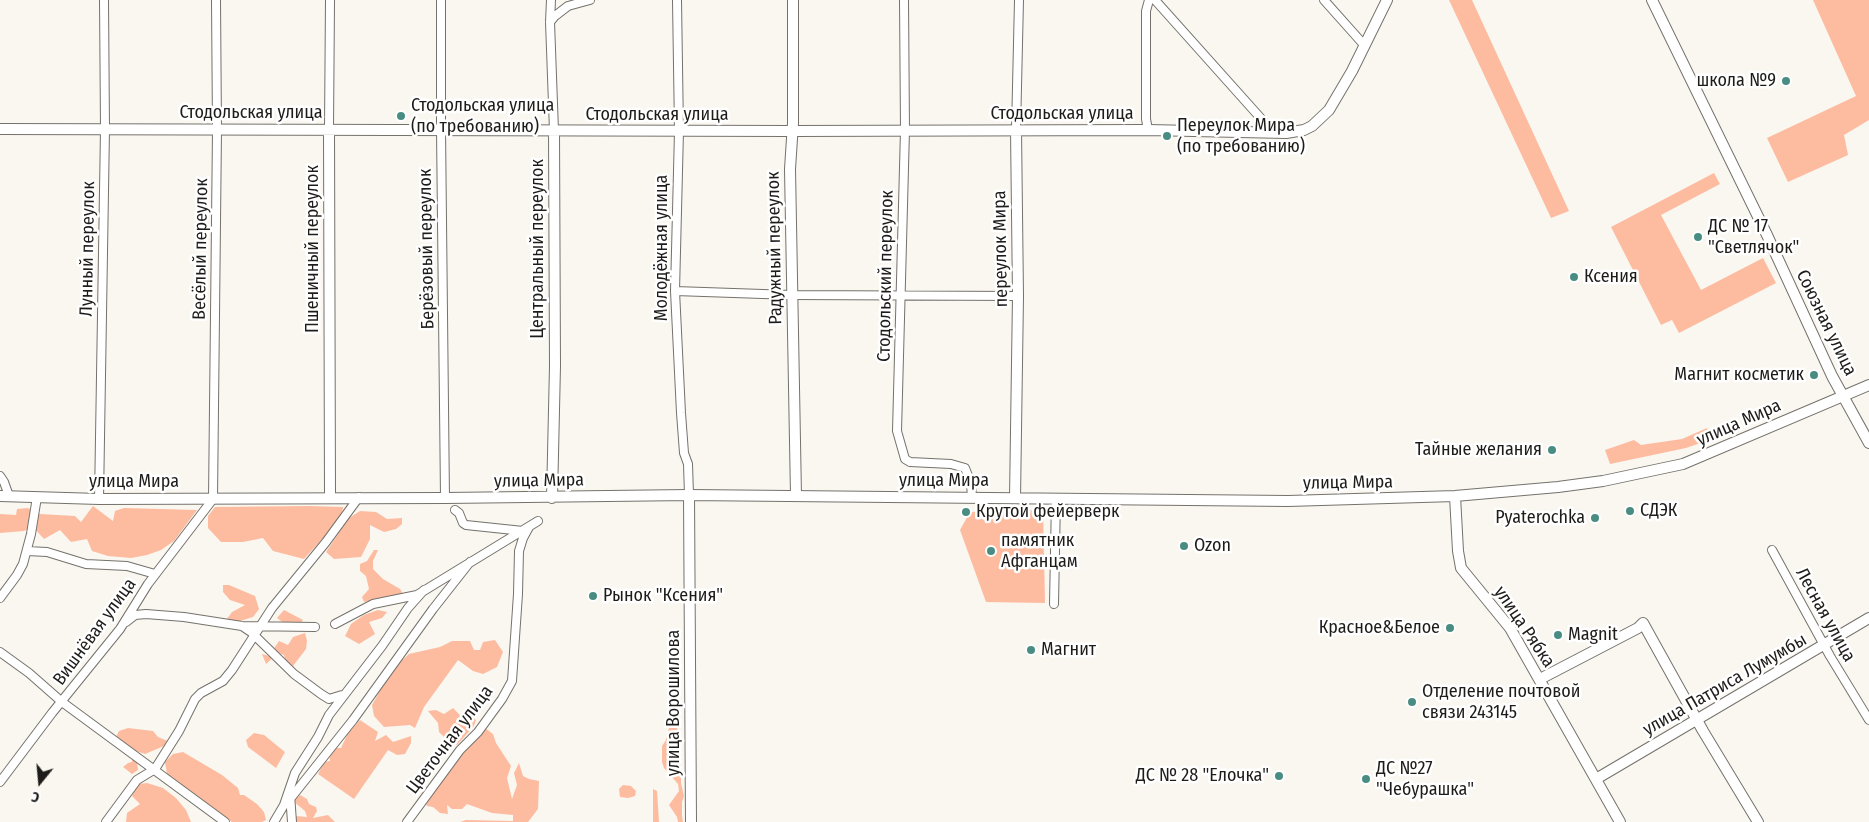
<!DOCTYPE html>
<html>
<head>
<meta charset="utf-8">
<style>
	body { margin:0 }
	#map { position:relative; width:1869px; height:822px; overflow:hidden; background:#faf6f0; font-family:"Fira Sans Condensed",sans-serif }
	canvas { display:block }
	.north { position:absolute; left:15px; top:757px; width:50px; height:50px; -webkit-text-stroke:4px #fff; paint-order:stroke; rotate:197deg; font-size:14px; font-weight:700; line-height:20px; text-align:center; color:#1d1c1a }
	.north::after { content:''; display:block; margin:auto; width:18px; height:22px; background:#1d1c1a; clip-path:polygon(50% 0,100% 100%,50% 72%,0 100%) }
</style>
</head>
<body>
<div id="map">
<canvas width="1869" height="822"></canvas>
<div class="north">С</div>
</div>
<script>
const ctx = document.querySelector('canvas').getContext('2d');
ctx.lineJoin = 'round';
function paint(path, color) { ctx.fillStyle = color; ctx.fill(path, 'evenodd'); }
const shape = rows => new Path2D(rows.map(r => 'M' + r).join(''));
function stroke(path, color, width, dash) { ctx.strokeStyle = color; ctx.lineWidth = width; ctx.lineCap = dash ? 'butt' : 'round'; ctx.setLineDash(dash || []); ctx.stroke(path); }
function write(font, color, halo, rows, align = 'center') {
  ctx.font = font + ' "Fira Sans Condensed",sans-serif'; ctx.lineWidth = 5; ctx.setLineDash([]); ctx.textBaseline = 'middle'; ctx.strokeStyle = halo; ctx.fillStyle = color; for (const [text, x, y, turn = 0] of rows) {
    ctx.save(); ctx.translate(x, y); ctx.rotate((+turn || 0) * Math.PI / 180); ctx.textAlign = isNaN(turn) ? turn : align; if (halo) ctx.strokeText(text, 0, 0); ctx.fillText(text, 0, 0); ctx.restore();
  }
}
const green = shape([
	[1449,0,1472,0,1569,211,1551,218],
	[1813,0,1869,0,1869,120,1844,135,1848,155,1788,182,1767,138,1856,96],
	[1714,173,1720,184,1661,215,1701,290,1763,258,1776,283,1679,333,1672,320,1661,325,1611,227],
	[1707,428,1712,439,1686,448,1610,464,1605,450,1634,440,1641,445,1682,439],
	[93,506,113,521,115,511,124,508,197,510,174,541,161,550,147,555,131,558,108,556,92,551,87,539,71,542,60,530,44,539,33,527,24,531,0,533,0,514,16,515,17,509,28,508,40,514,75,516,81,522],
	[215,507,309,506,343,507,342,517,304,559,273,551,263,538,243,542,221,542,208,528,208,516],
	[1043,510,1045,603,986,602,960,530,970,512],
	[360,511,376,512,387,519,402,518,402,524,396,529,384,532,370,525,370,539,361,557,334,559,326,552,349,518],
	[374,550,378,550,373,561,373,569,383,579,400,589,404,595,364,602,362,597,369,589,366,576,360,571,360,564,367,561],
	[223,585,229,585,255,596,259,609,253,617,240,621,224,623,232,612,245,605,230,600,223,592],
	[284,610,303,620,301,623,285,624,277,618],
	[378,610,387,612,382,618,369,622,375,634,359,644,345,636,351,624,364,615],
	[305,633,307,641,306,649,290,670,286,664,284,655,278,653,266,664,262,654,269,656,279,641,288,645,293,637],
	[495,640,503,652,497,667,483,674,473,671,458,660,424,707,415,728,410,725,384,727,374,716,372,705,392,669,409,654,440,647,452,641,470,641,474,650,480,650,483,642],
	[453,708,463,718,465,710,476,720,474,726,457,745,447,740,439,732,438,723,428,711,436,710,444,714],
	[360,720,378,732,375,741,386,735,393,742,411,736,411,743,405,754,397,755,388,750,354,799,318,774,324,762,330,761,329,753,336,748,341,748,348,733],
	[674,724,681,734,681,783,684,796,682,802,682,816,683,822,678,822,677,817,669,805,679,791,678,784,664,768,662,762,662,746,666,740,669,728],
	[128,728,153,731,158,737,168,741,164,746,145,754,136,751,138,770,132,774,123,767,128,763,132,762,132,753,115,739,119,731],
	[485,728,493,734,496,743,511,766,507,778,512,799,517,785,514,773,519,763,523,776,529,779,539,781,538,809,528,822,460,822,466,820,513,821,513,815,492,813,467,804,462,809,452,809,447,805,448,814,440,813,433,807,427,806,425,801,448,770],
	[254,733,264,735,285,752,276,768,248,747,246,740],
	[183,752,222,775,238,788,240,795,244,795,257,804,264,812,266,820,262,822,232,822,186,789,167,774,165,762,173,754],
	[147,783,163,788,176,798,186,810,191,822,126,822,127,813,140,804,132,796,138,784],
	[623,785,631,786,636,791,635,796,628,798,620,797,619,789],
	[653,789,657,791,659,822,653,822],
	[300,795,307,799,309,804,316,807,317,811,313,818,328,815,335,822,293,822,296,816,307,817,305,811,293,801]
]);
const street = shape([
	[441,0,441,129,445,498],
	[551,0,550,22,554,131],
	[677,0,679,131,675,291,681,413,684,453,688,464,689,495],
	[904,0,905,130,897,431,905,459,910,462,951,464,965,468,971,483,972,498],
	[1155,0,1274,133],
	[1324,0,1365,46],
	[550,22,555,16,568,6,590,0],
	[329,129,330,0],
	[1016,130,1019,0],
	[1148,130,1146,119,1146,11,1149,0],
	[675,291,792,295,1018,296],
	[0,476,4,482,9,496],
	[99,499,105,129,104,0],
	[455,510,459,513,463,523,466,525,523,531],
	[1772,550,1830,656,1869,720],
	[27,551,47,552,86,564,127,566,155,574],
	[0,598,17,575,23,564,31,534,37,497],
	[1054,604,1056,498],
	[126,622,135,615,146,614,184,617,242,626,315,627],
	[335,624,373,604,417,595,538,521],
	[242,626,251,632,294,674,321,694,329,699,342,695],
	[0,652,29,673,62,702,225,822],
	[0,782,52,713,120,629,148,584,213,499,217,130,216,0],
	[290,794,292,822],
	[290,799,353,720,433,609,470,562],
	[106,822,137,780,155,769,179,731,195,699,201,693,223,681,232,670,272,608,326,542,359,497],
	[274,822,284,805,295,773,318,737,329,715,382,646,408,608,424,590],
	[407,822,460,750,478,732,502,699,512,681,518,594,519,551,523,538,529,527]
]);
const secondary = shape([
	[793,0,793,123,790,169,796,496],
	[1652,0,1767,235,1832,376,1869,443],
	[0,129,792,131,1148,130,1286,133,1304,130,1312,126,1329,110,1352,71,1387,0],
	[329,129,330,497],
	[689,495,691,822],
	[0,496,99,499,445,498,689,495,1288,501,1455,496,1558,487,1603,481,1683,464,1869,385],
	[1455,496,1458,551,1461,568,1510,628,1620,822],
	[552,498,555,366,554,131],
	[1015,498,1018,296,1016,130],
	[1540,679,1638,628,1643,623,1703,731,1758,822],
	[1596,779,1869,618]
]);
const markers = [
	[1786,81,5,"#498d82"],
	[401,116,5,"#498d82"],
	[1167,136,5,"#498d82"],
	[1698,237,5,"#498d82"],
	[1574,277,5,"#498d82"],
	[1814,375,5,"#498d82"],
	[1552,450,5,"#498d82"],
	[1630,511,5,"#498d82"],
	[966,512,5,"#498d82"],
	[1595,518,5,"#498d82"],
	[1184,546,5,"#498d82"],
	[991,551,5,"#498d82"],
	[593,596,5,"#498d82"],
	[1450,628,5,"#498d82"],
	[1558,635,5,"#498d82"],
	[1031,650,5,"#498d82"],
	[1412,702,5,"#498d82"],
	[1279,776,5,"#498d82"],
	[1366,779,5,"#498d82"]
];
const poiNames = [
	["школа №9",1776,81,"right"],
	["Стодольская улица",411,106],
	["(по требованию)",411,127],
	["Переулок Мира",1177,126],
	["(по требованию)",1177,147],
	["ДС № 17",1708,227],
	["\"Светлячок\"",1708,248],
	["Ксения",1584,277],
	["Магнит косметик",1804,375,"right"],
	["Тайные желания",1542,450,"right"],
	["СДЭК",1640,511],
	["Крутой фейерверк",976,512],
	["Pyaterochka",1585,518,"right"],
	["памятник",1001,541],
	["Афганцам",1001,562],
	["Ozon",1194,546],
	["Рынок \"Ксения\"",603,596],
	["Красное&Белое",1440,628,"right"],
	["Magnit",1568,635],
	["Магнит",1041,650],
	["Отделение почтовой",1422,692],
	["связи 243145",1422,713],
	["ДС №27",1376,769],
	["\"Чебурашка\"",1376,790],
	["ДС № 28 \"Елочка\"",1269,776,"right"]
];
const streetNames = [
	["Стодольская улица",251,113],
	["Стодольская улица",1062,114],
	["Стодольская улица",657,115],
	["Молодёжная улица",662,248,-90],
	["Радужный переулок",775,248,-91],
	["Лунный переулок",88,249,-89],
	["Весёлый переулок",201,249,-89],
	["Пшеничный переулок",313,249,-90],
	["Берёзовый переулок",427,249,-91],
	["Центральный переулок",538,249,-90],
	["переулок Мира",1001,249,-91],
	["Стодольский переулок",886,276,-89],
	["Союзная улица",1826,323,64],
	["улица Мира",1739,423,-24],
	["улица Мира",539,481,-1],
	["улица Мира",944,481],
	["улица Мира",134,482],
	["улица Мира",1348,483,-1],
	["Лесная улица",1825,615,61],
	["улица Рябка",1524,627,56],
	["Вишнёвая улица",95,632,-54],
	["улица Патриса Лумумбы",1725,685,-30],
	["улица Ворошилова",674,703,-90],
	["Цветочная улица",450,740,-53]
];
paint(green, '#fdbca0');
stroke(street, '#75726c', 10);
stroke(secondary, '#75726c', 12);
stroke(street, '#fff', 8);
stroke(secondary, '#fff', 10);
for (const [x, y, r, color] of markers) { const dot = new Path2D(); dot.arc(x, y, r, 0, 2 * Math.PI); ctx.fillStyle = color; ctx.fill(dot); stroke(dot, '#fff', 2); }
write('18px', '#1d1c1a', '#fff', poiNames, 'left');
write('18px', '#1d1c1a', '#fff', streetNames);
</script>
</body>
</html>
